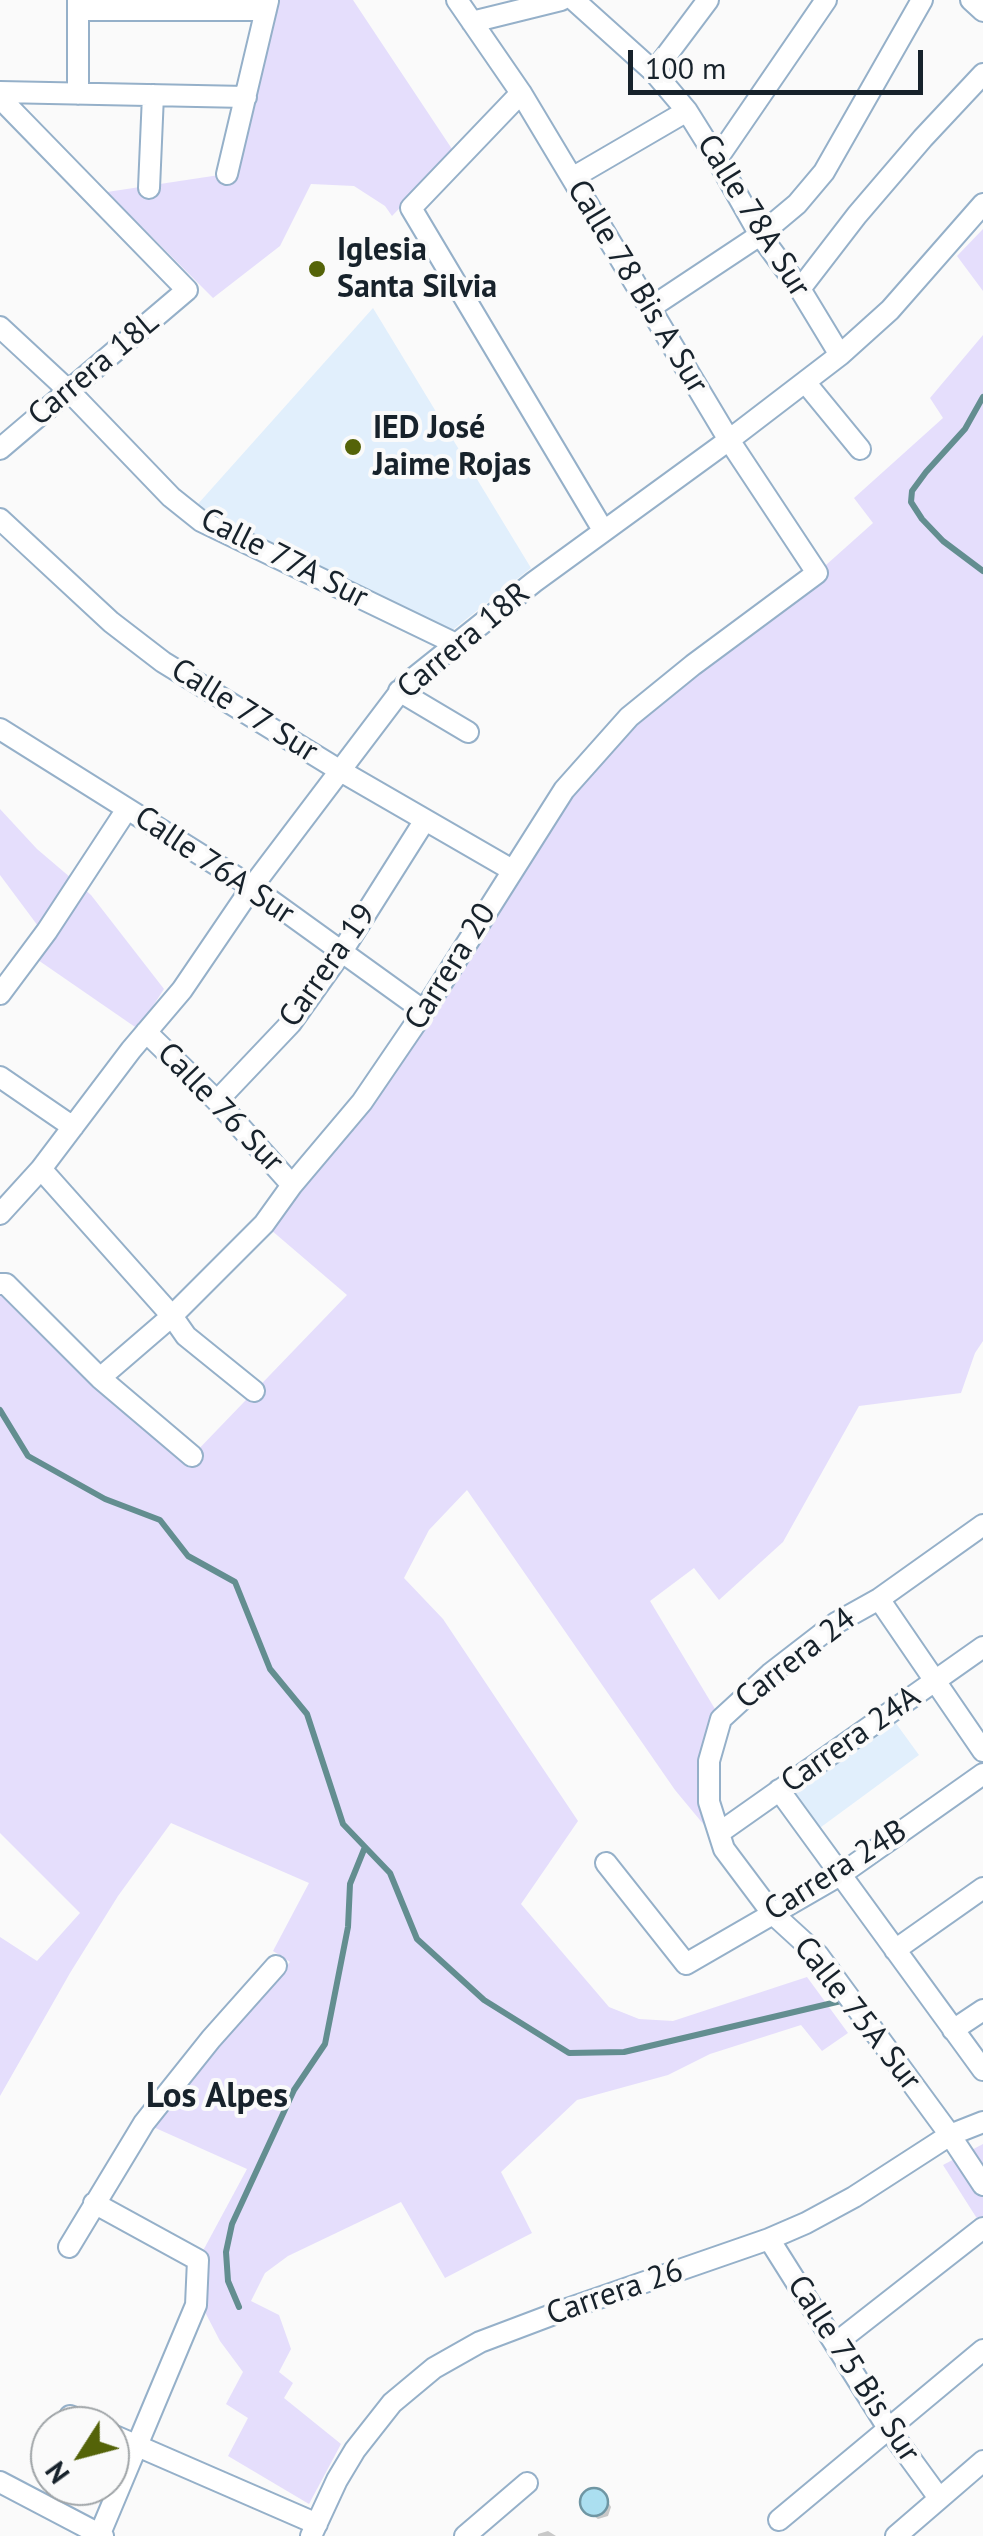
<!DOCTYPE html>
<html>
<head>
<meta charset="utf-8">
<style>
	body { margin:0 }
	#map { position:relative; width:983px; height:2536px; overflow:hidden; background:#fafafa; font-family:"PT Sans",sans-serif }
	canvas { display:block }
	.north { position:absolute; left:30px; top:2406px; width:100px; height:100px; box-sizing:border-box; background:#fafafa; border:2px solid #9fa4a7; border-radius:50%; rotate:234deg; font-size:28px; font-weight:700; line-height:40px; text-align:center; color:#17222b }
	.north::after { content:''; display:block; margin:auto; width:35px; height:45px; background:#546308; clip-path:polygon(50% 0,100% 100%,50% 72%,0 100%) }
	.scale { position:absolute; left:628px; top:50px; width:295px; height:45px; box-sizing:border-box; border:5px solid #17222b; border-top:0; padding-left:12px; font-size:30px; line-height:35px; white-space:nowrap; color:#17222b; -webkit-text-stroke:8px #fafafa; paint-order:stroke }
</style>
</head>
<body>
<div id="map">
<canvas width="983" height="2536"></canvas>
<div class="north">N</div>
<div class="scale">100 m</div>
</div>
<script>
const ctx = document.querySelector('canvas').getContext('2d');
ctx.lineJoin = 'round';
function paint(path, color) { ctx.fillStyle = color; ctx.fill(path, 'evenodd'); }
const shape = rows => new Path2D(rows.map(r => 'M' + r).join(''));
function stroke(path, color, width, dash) { ctx.strokeStyle = color; ctx.lineWidth = width; ctx.lineCap = dash ? 'butt' : 'round'; ctx.setLineDash(dash || []); ctx.stroke(path); }
function write(font, color, halo, rows, align = 'center') {
  ctx.font = font + ' "PT Sans",sans-serif'; ctx.lineWidth = 8; ctx.setLineDash([]); ctx.textBaseline = 'middle'; ctx.strokeStyle = halo; ctx.fillStyle = color; for (const [text, x, y, turn = 0] of rows) {
    ctx.save(); ctx.translate(x, y); ctx.rotate((+turn || 0) * Math.PI / 180); ctx.textAlign = isNaN(turn) ? turn : align; if (halo) ctx.strokeText(text, 0, 0); ctx.fillText(text, 0, 0); ctx.restore();
  }
}
const built = shape([
	[373,308,531,568,450,632,197,505],
	[895,1722,919,1755,817,1830,792,1796]
]);
const green = shape([
	[268,0,353,0,454,152,392,216,385,206,354,186,311,184,280,246,213,298,107,192,226,174],
	[983,229,983,291,957,256],
	[983,335,983,1341,975,1353,961,1393,859,1406,783,1542,719,1600,694,1568,650,1601,721,1719,709,1761,724,1849,675,1790,467,1490,429,1530,404,1578,443,1619,578,1821,521,1904,609,2007,639,2019,673,2021,807,1977,848,2033,822,2051,801,2025,710,2054,668,2075,577,2100,501,2172,532,2233,445,2278,401,2202,288,2256,265,2273,251,2301,279,2315,291,2349,279,2372,293,2383,284,2398,341,2444,309,2504,228,2456,248,2418,226,2404,243,2372,220,2341,206,2314,198,2260,247,2169,151,2126,290,1962,273,1951,309,1883,171,1823,118,1896,70,1973,0,2096,0,1937,37,1961,80,1913,0,1833,0,1277,192,1456,347,1295,264,1224,512,870,629,717,817,573,873,523,854,498,943,418,930,398],
	[0,809,37,849,91,895,164,989,138,1029,22,949,38,926,0,875],
	[983,2144,983,2228,943,2165]
]);
const shadow = shape([
	[591,2492,601,2493,606,2498,611,2507,608,2516,598,2519,589,2513,583,2503,587,2494],
	[548,2531,556,2536,538,2536,538,2534]
]);
const stream = shape([
	[983,397,965,429,926,472,912,491,911,502,922,519,943,541,983,571],
	[0,1410,28,1456,105,1499,160,1520,188,1556,235,1582,270,1669,307,1714,343,1824,390,1873,417,1939,484,2000,569,2053,624,2052,841,2001],
	[239,2307,228,2281,226,2252,232,2224,294,2090,325,2044,348,1927,350,1884,365,1847]
]);
const building = shape([
	'580 2502a14 14 0 1 1 28 0a14 14 0 1 1-28 0Z'
]);
const minor = shape([
	[574,0,654,72,687,111,717,159,760,235,800,289,840,355],
	[971,0,983,11],
	[78,1,78,94],
	[78,10,266,10],
	[472,22,561,0],
	[654,72,708,0],
	[0,92,246,97],
	[521,93,411,208,603,530],
	[0,98,187,290,0,449],
	[717,159,826,0],
	[227,174,268,1],
	[572,178,687,111],
	[149,188,153,95],
	[800,289,857,215,923,138,983,74],
	[650,308,760,235,797,204,824,172,922,0],
	[0,327,69,391,171,497,201,521,454,643],
	[805,382,860,449],
	[0,519,111,622,163,662,339,770,512,870],
	[399,691,468,732],
	[0,729,252,887,424,1011],
	[0,994,47,931,127,809],
	[146,1032,217,1101,292,1185],
	[0,1077,73,1127],
	[217,1101,291,1023,341,953,425,820],
	[41,1169,172,1316,186,1336,254,1391],
	[0,1214,41,1169,131,1050,182,990,252,887,405,685,534,582,729,440,840,355,890,310,983,204],
	[0,1284,6,1284,100,1378,192,1456],
	[100,1378,172,1316,264,1224,292,1185,362,1102,424,1011,564,790,629,717,693,665,817,573,729,440,521,93,457,0],
	[983,1525,879,1599,836,1623,770,1674,721,1719,709,1761,709,1802,724,1849,772,1913,818,1955,950,2135,983,2185],
	[879,1599,983,1751],
	[779,1790,983,2070],
	[719,1833,983,1647],
	[606,1863,686,1964,840,1875,983,1774],
	[895,1950,983,1888],
	[953,2030,983,2010],
	[94,2203,198,2260,196,2305,99,2536],
	[769,2239,888,2428,939,2498],
	[69,2247,144,2123,211,2039,276,1966],
	[836,2343,983,2228],
	[70,2416,92,2426],
	[110,2434,317,2524],
	[0,2482,103,2536],
	[779,2520,983,2350],
	[311,2536,337,2480,355,2450,392,2403,434,2368,480,2342,570,2308,769,2239,806,2223,854,2197,950,2135,983,2122],
	[465,2536,527,2483],
	[896,2536,983,2461]
]);
const markers = [
	[317,269,10,"#546308"],
	[353,447,10,"#546308"]
];
const streetNames = [
	["Calle 78A Sur",753,216,58],
	["Calle 78 Bis A Sur",637,287,59],
	["Carrera 18L",94,369,-40],
	["Calle 77A Sur",284,559,27],
	["Carrera 18R",464,641,-40],
	["Calle 77 Sur",244,711,32],
	["Calle 76A Sur",214,866,34],
	["Carrera 19",328,966,-55],
	["Carrera 20",451,967,-58],
	["Calle 76 Sur",220,1108,46],
	["Carrera 24",796,1659,-38],
	["Carrera 24A",851,1740,-35],
	["Carrera 24B",836,1871,-32],
	["Calle 75A Sur",857,2014,52],
	["Carrera 26",615,2293,-19],
	["Calle 75 Bis Sur",853,2369,57]
];
const poiNames = [
	["Iglesia",337,251],
	["Santa Silvia",337,288],
	["IED José",373,429],
	["Jaime Rojas",373,466]
];
const neighbourhoodNames = [
	["Los Alpes",217,2097]
];
paint(built, '#e1effc');
paint(green, '#e5defc');
paint(shadow, '#0003');
stroke(stream, '#638e90', 6);
paint(building, '#abdff0');
stroke(building, '#6f96a3', 2.5);
stroke(minor, '#95b0c9', 24);
stroke(minor, '#fff', 20);
for (const [x, y, r, color] of markers) { const dot = new Path2D(); dot.arc(x, y, r, 0, 2 * Math.PI); ctx.fillStyle = color; ctx.fill(dot); stroke(dot, '#fafafa', 4); }
write('32px', '#17222b', '#fafafa', streetNames);
write('bold 32px', '#17222b', '#fafafa', poiNames, 'left');
write('bold 35px', '#17222b', '#fafafa', neighbourhoodNames);
</script>
</body>
</html>
